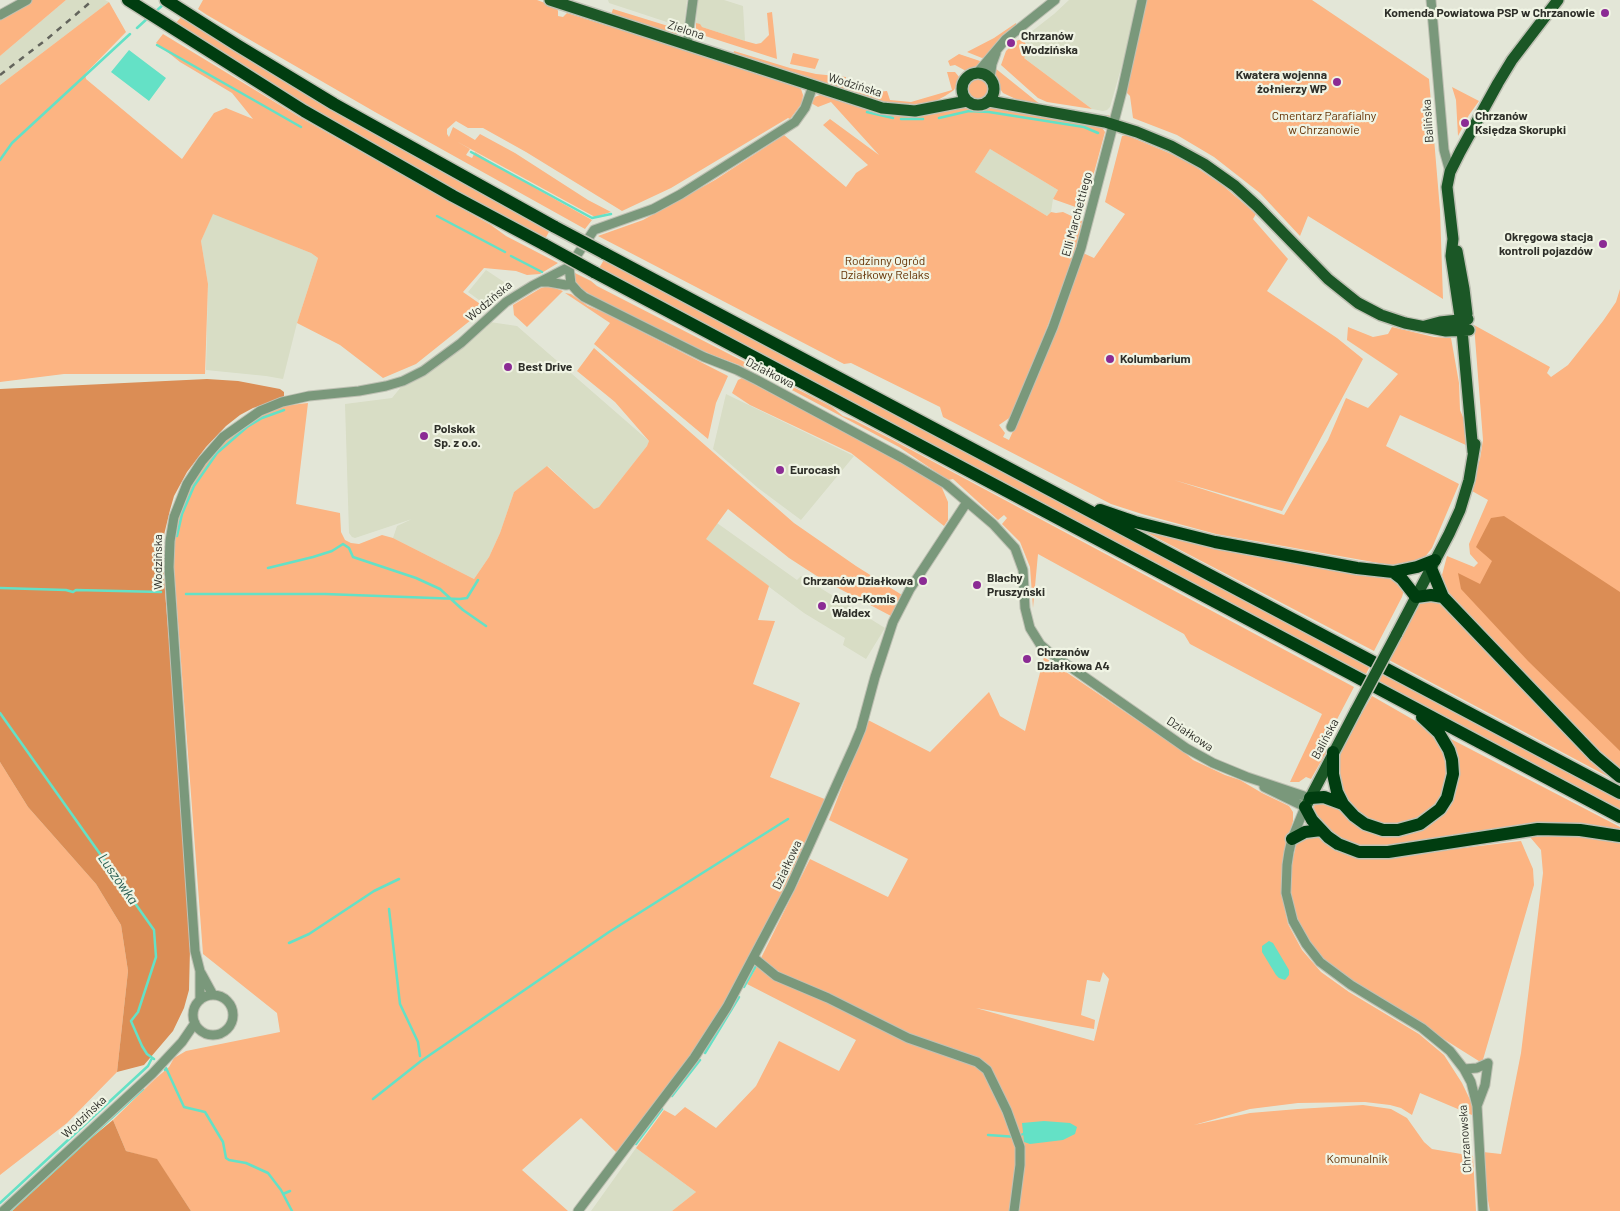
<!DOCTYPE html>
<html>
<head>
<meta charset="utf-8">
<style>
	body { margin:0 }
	canvas { display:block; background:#e3e6d7 }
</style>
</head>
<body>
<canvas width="1620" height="1211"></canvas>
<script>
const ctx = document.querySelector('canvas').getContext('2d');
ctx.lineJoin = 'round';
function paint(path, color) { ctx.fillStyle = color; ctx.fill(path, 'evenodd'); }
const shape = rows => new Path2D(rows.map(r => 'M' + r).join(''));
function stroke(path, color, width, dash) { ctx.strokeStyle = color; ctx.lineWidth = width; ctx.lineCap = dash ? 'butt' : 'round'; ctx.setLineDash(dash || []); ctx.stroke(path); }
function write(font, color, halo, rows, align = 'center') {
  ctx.font = font + ' Barlow,sans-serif'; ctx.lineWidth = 4.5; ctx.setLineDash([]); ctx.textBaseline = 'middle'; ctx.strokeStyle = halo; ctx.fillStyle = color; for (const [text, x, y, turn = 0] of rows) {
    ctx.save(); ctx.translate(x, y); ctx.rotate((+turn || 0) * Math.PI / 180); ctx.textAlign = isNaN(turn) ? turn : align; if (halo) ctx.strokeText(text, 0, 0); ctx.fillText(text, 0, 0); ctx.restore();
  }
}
const built = shape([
	[66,0,105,0,109,2,0,85,0,56],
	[608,0,687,0,684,25,682,27,609,3],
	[698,0,724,0,743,6,745,41,702,27,696,23],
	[1069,0,1138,0,1126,51,1110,107,1107,110,1103,111,1092,109,1024,58,1022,39,1054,14],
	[990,149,1058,190,1053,199,1051,212,1047,216,975,172],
	[213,213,311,253,318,258,297,323,283,379,266,376,206,370,208,284,201,241],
	[486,270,513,288,490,308,468,292],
	[490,322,517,326,649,441,647,446,599,507,594,509,548,466,514,492,500,533,489,557,474,579,393,538,397,526,412,519,355,538,352,537,349,533,345,404,392,398,401,387,430,371],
	[726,394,854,456,801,520,758,488,713,449],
	[717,523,797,580,801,576,885,628,866,659,843,645,845,638,804,613,705,539],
	[636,1148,696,1192,672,1211,591,1211]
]);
const green = shape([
	[30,0,66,0,0,56,0,17],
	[203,0,537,0,556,7,558,11,558,16,563,17,567,13,608,26,609,24,718,58,797,87,801,89,803,95,802,103,790,119,788,118,671,188,622,211,526,152,483,128,468,128,456,121,447,129,447,134,449,137,453,127,475,140,480,134,515,153,588,200,611,212,595,217,456,141,470,149,466,155,472,158,475,152,505,171,592,220,585,229,375,112,207,15,198,9],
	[1147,0,1312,0,1429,79,1440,210,1443,299,1308,216,1300,236,1260,193,1214,157,1177,135,1133,118,1130,96,1126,92],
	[109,2,126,32,85,74,86,79,182,159,214,113,226,108,253,119,232,93,180,62,156,43,163,34,301,118,491,225,506,236,558,263,540,274,527,275,516,271,484,268,463,292,486,308,416,364,383,378,340,345,297,323,318,258,311,253,213,214,201,241,208,284,205,374,64,374,0,382,0,85],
	[613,9,681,30,675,35,611,15],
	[772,12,777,59,696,33,696,23,700,24,702,27,745,41,756,44,761,43,769,35,767,13],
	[183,15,550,230,544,241,295,100,174,25],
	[1016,23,1016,26,999,39,985,57,982,58,967,52,994,38],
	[1022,39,1030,49,1024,58,1092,109,1047,102,1038,98,1001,65,1006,51,1016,41],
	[734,51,790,68,816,74,846,77,846,86,850,88,866,89,866,93,887,91,890,100,911,102,952,90,947,72,955,72,960,78,954,90,945,96,934,102,902,107,883,104,733,55],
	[793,53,819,59,815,69,790,64],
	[959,54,980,61,979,65,966,71,955,65,950,66,948,61],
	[995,68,1041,105,1104,116,1111,115,1103,118,1050,109,1022,102,1003,93,998,86,994,73],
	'967 89a11 11 0 1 1 22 0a11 11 0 1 1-22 0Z',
	[1452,87,1479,101,1469,115,1458,136,1456,100],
	[820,95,826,95,862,108,884,113,963,105,978,109,990,106,1100,125,1103,129,1105,132,1084,210,1053,199,1058,190,990,149,975,172,1047,216,1051,212,1056,213,1063,212,1082,221,1077,244,1065,280,1019,401,1012,416,999,425,1005,433,1003,437,1009,440,1028,398,1083,253,1094,258,1125,214,1105,202,1122,136,1126,135,1169,153,1191,164,1221,184,1256,214,1253,219,1288,259,1267,291,1337,338,1363,359,1282,511,1174,480,1284,515,1328,440,1346,398,1368,408,1398,374,1347,340,1348,327,1373,337,1388,334,1392,327,1434,337,1451,338,1459,383,1460,410,1465,422,1468,446,1400,415,1386,446,1459,484,1432,548,1425,557,1414,562,1400,566,1384,564,1216,534,1142,514,1111,504,943,417,940,407,851,363,844,364,598,236,643,220,715,180,784,135,846,187,856,173,868,165,823,125,830,119,879,155,831,102,818,107,811,103,815,97],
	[605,258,1370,666,1365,676,598,270],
	[575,273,591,281,597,286,832,407,843,416,854,420,889,438,1354,687,1323,746,1328,749,1311,779,1306,777,1299,782,1290,782,1322,714,1190,644,1184,634,1038,554,1033,608,1030,567,1020,542,1002,524,1007,518,1004,515,998,520,953,479,948,480,899,447,760,373,710,354,603,302,583,290,575,281],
	[549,286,563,291,527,327,514,315,513,305,541,288],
	[1620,289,1620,768,1599,750,1448,596,1442,575,1447,556,1474,567,1478,563,1470,554,1469,544,1488,500,1472,491,1471,488,1480,459,1483,440,1474,325,1550,367,1547,373,1551,377,1568,365,1603,321,1616,302],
	[565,293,571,294,588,306,605,313,728,376,716,403,708,439,594,344,610,323],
	[594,348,794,523,856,566,902,595,891,616,823,580,789,558,728,509,706,539,769,586,758,620,775,621,753,684,800,703,770,777,827,800,769,919,710,1030,617,1153,581,1118,522,1170,568,1211,191,1211,157,1160,126,1151,113,1120,155,1079,169,1067,174,1058,186,1051,280,1032,277,1013,203,954,174,568,174,541,180,513,190,486,205,462,235,432,262,415,282,406,308,403,296,504,340,513,341,532,345,540,351,543,359,544,382,535,393,538,474,579,489,557,500,533,514,492,547,466,594,509,599,507,647,446,649,441,615,402,577,371],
	[742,378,898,460,936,483,942,488,948,502,948,520,944,526,851,453,750,405,732,393,738,380],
	[1138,528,1214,548,1382,575,1397,582,1404,590,1402,597,1374,651],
	[1434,601,1442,602,1620,783,1389,660,1416,607,1420,604],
	[1044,657,1184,752,1193,760,1225,775,1240,780,1262,793,1289,806,1293,812,1293,821,1282,865,1282,896,1288,924,1302,950,1321,972,1349,992,1419,1034,1444,1055,1462,1083,1472,1104,1472,1115,1420,1093,1412,1115,1401,1108,1390,1105,1365,1102,1298,1103,1250,1109,1194,1125,1250,1113,1298,1109,1363,1105,1391,1109,1407,1118,1424,1142,1432,1149,1473,1156,1476,1211,672,1211,696,1192,636,1148,664,1110,675,1116,685,1107,716,1128,756,1086,779,1041,839,1071,856,1040,747,984,757,966,776,978,877,1026,880,1023,759,962,810,859,888,897,908,859,829,820,868,720,930,752,989,692,1000,716,1025,731],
	[1103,972,1109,979,1094,1041,976,1008,1094,1029,1095,1020,1081,1015,1087,980,1100,982],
	[1383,673,1620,799,1620,812,1378,684],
	[1372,696,1426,727,1440,743,1445,753,1448,775,1442,797,1435,807,1419,820,1401,826,1383,826,1365,820,1344,797,1340,788,1338,759,1340,749],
	[1449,738,1620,827,1620,830,1564,823,1511,827,1387,848,1361,847,1340,840,1318,821,1314,808,1315,800,1325,800,1398,835,1451,800],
	[0,762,28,807,96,884,121,925,128,971,117,1072,67,1123,0,1175],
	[1306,835,1316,835,1327,843,1396,856,1521,841,1533,869,1534,885,1482,1063,1359,986,1321,957,1307,939,1296,920,1290,891,1291,866,1297,842],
	[1571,835,1620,841,1620,1211,1490,1211,1485,1185,1483,1152,1501,1154,1521,1053,1543,873,1541,850,1530,837]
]);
const forest = shape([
	[207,379,238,381,280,389,284,392,284,396,281,399,253,408,240,415,226,426,206,447,187,472,174,496,170,510,163,539,163,567,175,713,190,949,189,990,184,1008,173,1031,144,1065,117,1072,128,971,121,925,96,884,28,807,0,762,0,389],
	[1504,516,1620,592,1620,751,1528,661,1461,589,1458,573,1480,584,1492,561,1476,547,1491,518],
	[113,1120,126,1151,157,1159,191,1211,12,1211,90,1139]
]);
const water = shape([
	[129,50,166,78,149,101,111,72],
	[1269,941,1273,943,1289,970,1289,975,1285,980,1279,978,1276,975,1262,952,1262,946],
	[1044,1121,1070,1123,1077,1127,1075,1134,1063,1140,1030,1144,1024,1142,1022,1123]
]);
const stream = shape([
	[155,12,164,4],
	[137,28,149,17],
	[157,45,301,127],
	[867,112,893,118],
	[939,118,969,111,989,112,1084,127,1098,133],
	[901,119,923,119],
	[471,152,592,218,611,214],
	[0,160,12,143,130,34],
	[437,216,505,252],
	[511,256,542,272],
	[177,536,182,514,194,486,217,453,247,427,262,418,284,410],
	[268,568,313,557,332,551,343,544,349,548,353,557,416,578,440,589,463,610,486,626],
	[0,588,66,590,73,592,76,590,161,592],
	[186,594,325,594,460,599,467,598,478,580],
	[0,713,154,930,156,957,138,1012,131,1021,142,1046,147,1054,154,1059],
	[389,909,400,1004,418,1042,420,1056],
	[289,943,309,934,374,891,399,879],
	[744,987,757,964],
	[705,1053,739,997],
	[165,1070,166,1068,184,1107,205,1112,223,1142,226,1158,229,1160,246,1163,268,1173,281,1190,292,1211],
	[672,1096,700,1060],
	[373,1099,421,1061,609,932,788,819],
	[988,1135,1017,1137,1023,1134],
	[636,1144,662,1109],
	[283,1194,290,1191],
	[0,1203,148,1066,152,1058],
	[10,1211,143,1089]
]);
const minor = shape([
	[1431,0,1444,150,1450,172],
	[0,15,27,0],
	[687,45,693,0],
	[978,72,1006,39,1055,0],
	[990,78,992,64,996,53],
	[569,267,571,284,578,292,584,297,704,357,737,370,757,380,902,458,946,484,993,524,1015,548,1023,570,1025,608,1030,628,1040,644,1049,652,1186,748,1213,763,1247,777,1310,798],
	[541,282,549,282,566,285,571,284],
	[1011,427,1053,327,1081,248,1122,91,1142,0],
	[1264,787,1305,807,1292,839,1289,852,1287,865,1286,893,1293,921,1306,944,1320,962,1351,985,1422,1028,1450,1051,1464,1069,1471,1082,1477,1106,1483,1211],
	[754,958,776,976,828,998,908,1038,977,1062,987,1070,1007,1111,1020,1147,1020,1165,1014,1211],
	[201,973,213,995],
	'193 1015a20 20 0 1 1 40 0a20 20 0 1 1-40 0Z',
	[200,1000,200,971,195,951,169,567,170,541,174,517,187,484,202,461,223,437,260,411,282,402,309,396,359,391,386,386,403,381,423,371,461,343,506,302,532,286,569,267,594,230,653,209,681,194,795,122,805,108,813,86],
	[1464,1069,1477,1068,1488,1063,1485,1085,1477,1106],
	[3,1211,152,1074,182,1042,195,1023],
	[578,1211,694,1058,727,1007,790,888,854,746,861,729,875,677,893,622,910,589,967,502]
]);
const major = shape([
	[550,0,882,108,915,111,967,101],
	'962 89a16 16 0 1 1 32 0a16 16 0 1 1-32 0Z',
	[989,101,1105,122,1137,132,1171,146,1204,164,1235,186,1257,206,1328,279,1358,303,1381,315,1405,323,1446,331,1469,330],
	[1457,251,1464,289,1467,314],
	[1425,326,1440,322,1468,319],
	[1473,452,1462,330,1451,256,1453,239,1447,187,1450,172,1460,152,1498,83,1512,60,1558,0],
	[1396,635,1449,534,1460,510,1469,480,1475,444],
	[1306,806,1356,710]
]);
const highway = shape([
	[128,0,304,111,453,196,545,245],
	[166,0,237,45,334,104,555,227],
	[604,253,1620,793],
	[594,272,1620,817],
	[1100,510,1135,522,1215,542,1357,568,1393,572,1417,567,1435,560],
	[1431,568,1443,597,1595,756,1620,777],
	[1393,572,1402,579,1416,597,1431,595,1443,597],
	[1333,752,1333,774,1337,792,1343,804,1354,816,1365,824,1383,830,1398,830,1420,824,1440,809,1447,798,1453,774,1452,760,1449,750,1439,733,1422,717],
	[1310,798,1324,797,1343,804],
	[1305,807,1312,820,1328,837,1338,844,1359,852,1388,852,1538,829,1580,830,1620,836],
	[1292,839,1305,832,1321,830]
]);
const rail = shape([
	[0,75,47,39,93,0]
]);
const majorBridge = shape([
	[1356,710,1396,635]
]);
const highwayBridge = shape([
	[555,227,604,253],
	[545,245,594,272]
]);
const markers = [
	[1605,13,5,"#8b2b94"],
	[1011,43,5,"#8b2b94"],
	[1337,82,5,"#8b2b94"],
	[1465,123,5,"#8b2b94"],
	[1603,244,5,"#8b2b94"],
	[1110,359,5,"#8b2b94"],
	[508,367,5,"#8b2b94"],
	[424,436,5,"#8b2b94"],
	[780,470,5,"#8b2b94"],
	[923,581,5,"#8b2b94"],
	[977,585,5,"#8b2b94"],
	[822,606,5,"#8b2b94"],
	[1027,659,5,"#8b2b94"]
];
const poiNames = [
	["Komenda Powiatowa PSP w Chrzanowie",1595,13,"right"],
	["Chrzanów",1021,36],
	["Wodzińska",1021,50],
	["Kwatera wojenna",1327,75,"right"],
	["żołnierzy WP",1327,89,"right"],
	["Chrzanów",1475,116],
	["Księdza Skorupki",1475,130],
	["Okręgowa stacja",1593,237,"right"],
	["kontroli pojazdów",1593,251,"right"],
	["Kolumbarium",1120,359],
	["Best Drive",518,367],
	["Polskok",434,429],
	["Sp. z o.o.",434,443],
	["Eurocash",790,470],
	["Blachy",987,578],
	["Pruszyński",987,592],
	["Chrzanów Działkowa",913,581,"right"],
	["Auto-Komis",832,599],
	["Waldex",832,613],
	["Chrzanów",1037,652],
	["Działkowa A4",1037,666]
];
const streetNames = [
	["Zielona",686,30,18],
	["Wodzińska",855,85,17],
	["Balińska",1428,121,-94],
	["Elli Marchettiego",1077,214,-75],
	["Wodzińska",489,301,-40],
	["Działkowa",770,373,27],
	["Wodzińska",158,562,-90],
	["Działkowa",1190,734,33],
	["Balińska",1325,739,-62],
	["Działkowa",787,865,-65],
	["Wodzińska",84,1117,-43],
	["Chrzanowska",1465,1139,-94]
];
const parkNames = [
	["Cmentarz Parafialny",1324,116],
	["w Chrzanowie",1324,130],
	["Rodzinny Ogród",885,261],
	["Działkowy Relaks",885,275],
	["Komunalnik",1357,1159]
];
const waterNames = [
	["Luszówka",118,879,55]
];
paint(built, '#d8ddc5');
paint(green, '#fcb482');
paint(forest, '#db8d55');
paint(water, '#64e1c6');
stroke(stream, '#64e1c6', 2.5);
stroke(minor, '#bfc1b4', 11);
stroke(major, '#bfc1b4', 14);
stroke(highway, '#bfc1b4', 15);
stroke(minor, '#7a987b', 9);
stroke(major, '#1b5726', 11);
stroke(highway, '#003d10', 12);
stroke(rail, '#63645c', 2.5, [6, 6]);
stroke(majorBridge, '#bfc1b4', 14, []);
stroke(highwayBridge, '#bfc1b4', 15, []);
stroke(majorBridge, '#1b5726', 11);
stroke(highwayBridge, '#003d10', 12);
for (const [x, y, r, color] of markers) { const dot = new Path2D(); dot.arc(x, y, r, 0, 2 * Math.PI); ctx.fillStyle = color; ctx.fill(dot); stroke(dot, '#f0f4e4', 2); }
write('bold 12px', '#2e2f29', '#f0f4e4', poiNames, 'left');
write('12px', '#2e2f29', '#f0f4e4', streetNames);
write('12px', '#653305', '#f0f4e4', parkNames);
write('italic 14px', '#2a5e52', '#f0f4e4', waterNames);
</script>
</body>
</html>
